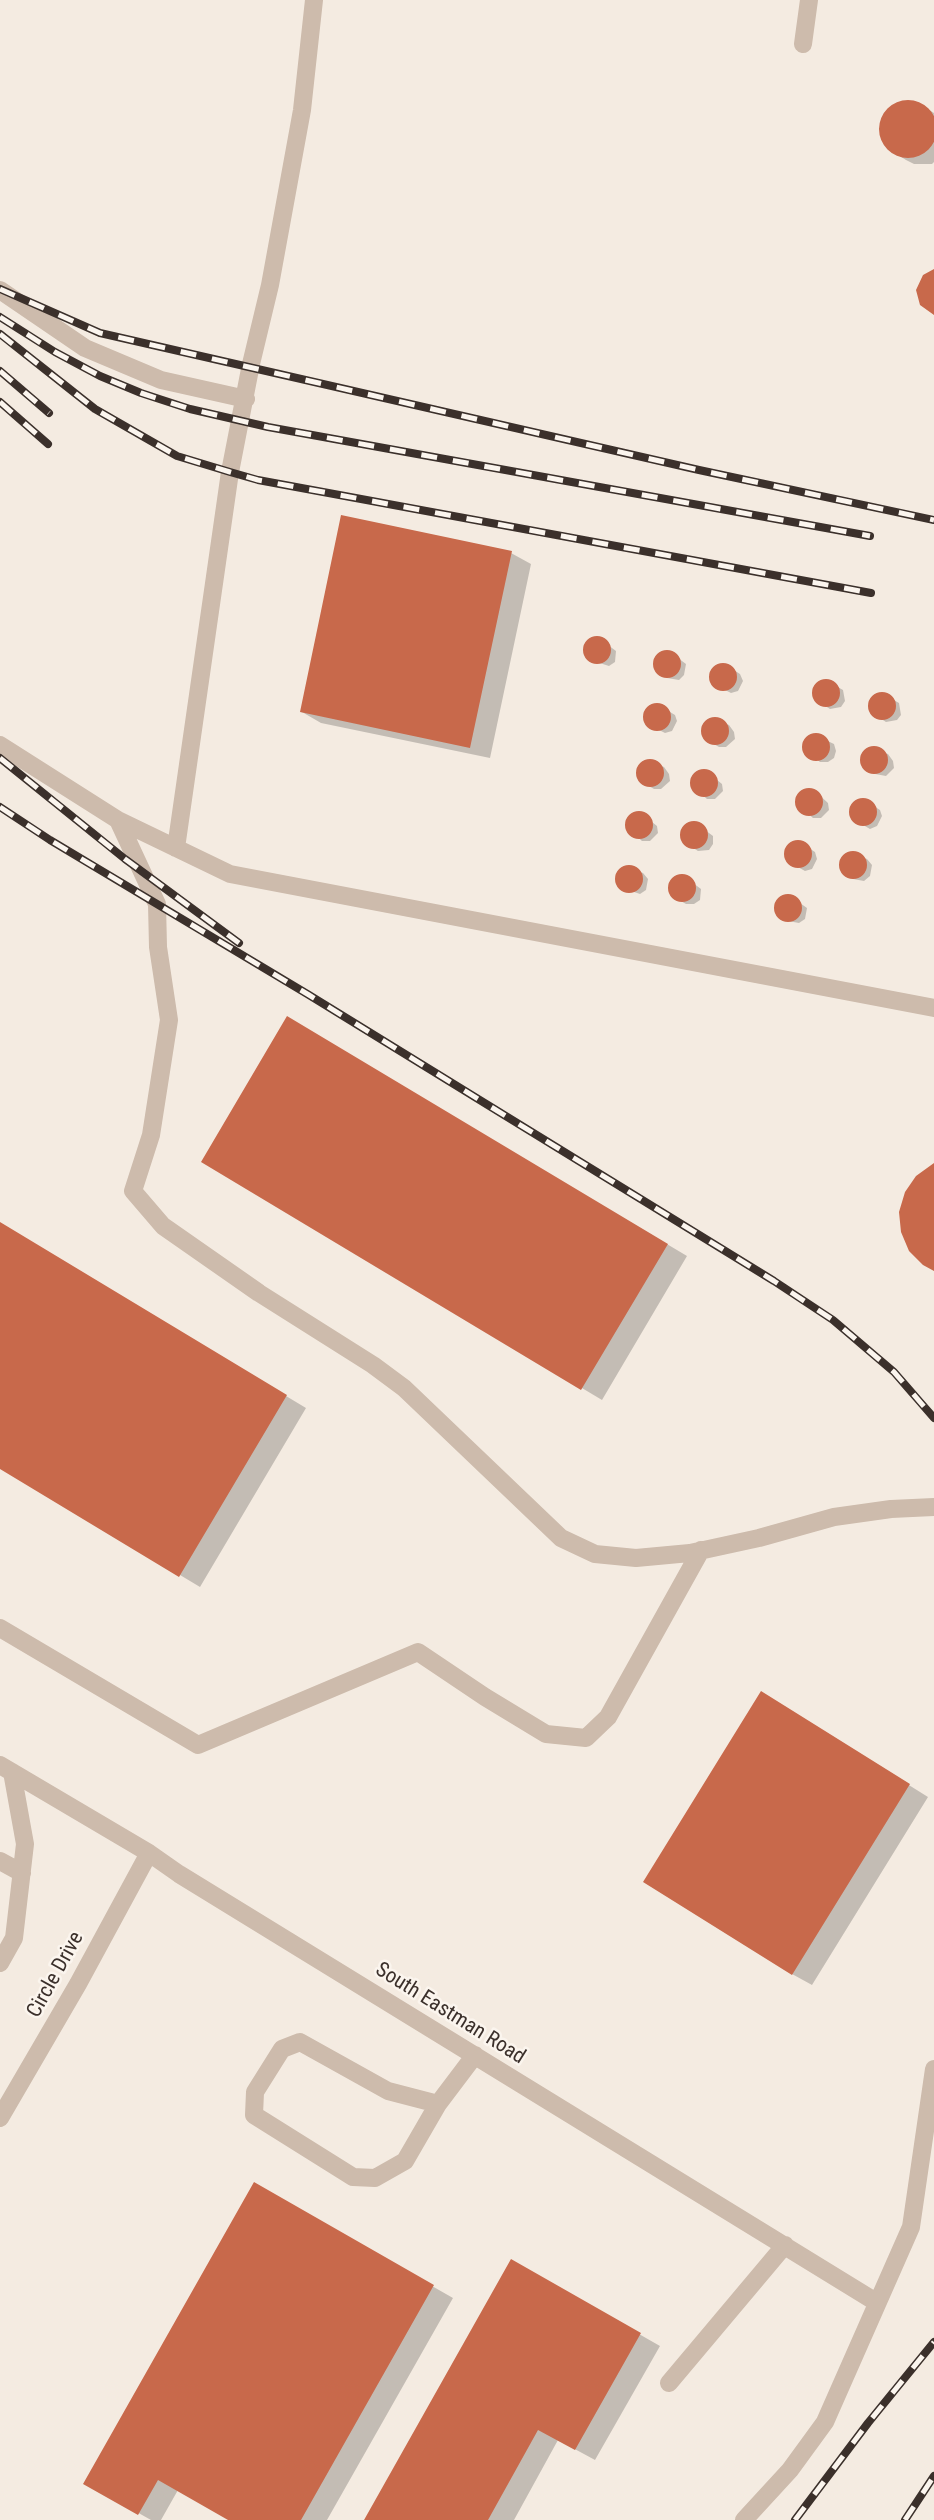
<!DOCTYPE html>
<html>
<head>
<meta charset="utf-8">
<style>
	body { margin:0 }
	canvas { display:block; background:#f4ebe1 }
</style>
</head>
<body>
<canvas width="934" height="2520"></canvas>
<script>
const ctx = document.querySelector('canvas').getContext('2d');
ctx.lineJoin = 'round';
function paint(path, color) { ctx.fillStyle = color; ctx.fill(path, 'evenodd'); }
const shape = rows => new Path2D(rows.map(r => 'M' + r).join(''));
function stroke(path, color, width, dash) { ctx.strokeStyle = color; ctx.lineWidth = width; ctx.lineCap = dash ? 'butt' : 'round'; ctx.setLineDash(dash || []); ctx.stroke(path); }
function write(font, color, halo, rows, align = 'center') {
  ctx.font = font + ' "Roboto Condensed",sans-serif'; ctx.lineWidth = 5; ctx.setLineDash([]); ctx.textBaseline = 'middle'; ctx.strokeStyle = halo; ctx.fillStyle = color; for (const [text, x, y, turn = 0] of rows) {
    ctx.save(); ctx.translate(x, y); ctx.rotate((+turn || 0) * Math.PI / 180); ctx.textAlign = isNaN(turn) ? turn : align; if (halo) ctx.strokeText(text, 0, 0); ctx.fillText(text, 0, 0); ctx.restore();
  }
}
const shadow = shape([
	[905,101,915,101,934,113,934,162,932,164,914,164,906,160,892,151,881,135,880,126,888,109],
	[511,553,531,564,490,758,321,723,302,712],
	[600,639,616,651,615,662,609,666,590,660,586,653,587,645,592,640],
	[670,652,686,664,684,675,679,680,667,678,660,674,656,667,656,659,662,653],
	[726,665,740,674,743,681,738,691,731,693,713,684,711,676,718,666],
	[821,682,829,682,843,690,845,701,841,707,830,709,816,700,815,688],
	[885,695,899,703,901,715,897,720,886,722,872,713,871,705,878,696],
	[653,706,660,706,675,715,677,721,672,731,665,733,647,724,646,716],
	[714,719,729,725,734,732,735,739,726,747,719,747,712,743,704,734,704,726],
	[815,735,834,744,836,751,834,758,828,762,820,762,805,750,808,738],
	[873,749,888,754,893,761,894,768,886,776,875,774,868,770,863,763,863,755],
	[649,761,664,767,669,774,670,781,661,789,654,789,647,785,639,776,639,768],
	[706,771,722,784,723,791,715,799,707,799,692,786,693,778,698,773],
	[804,792,816,792,828,803,829,810,821,818,813,818,798,805,798,797],
	[866,801,880,810,882,816,877,826,870,829,853,819,851,811,857,802],
	[641,813,657,826,658,833,650,841,642,841,627,828,628,820,633,815],
	[697,824,713,836,713,844,709,850,698,851,684,842,682,834,689,825],
	[801,843,815,852,817,859,812,869,805,871,787,861,786,857,787,849,793,844],
	[852,853,867,859,872,865,870,876,864,881,853,879,846,875,842,868,842,860],
	[627,867,643,873,648,879,646,890,640,894,622,888,617,881,618,873],
	[677,877,685,877,701,889,700,900,694,904,686,904,679,900,671,891,672,883],
	[790,896,807,908,805,919,799,923,788,921,781,917,776,911,777,903,783,897],
	[288,1018,687,1256,602,1400,203,1162],
	[0,1224,306,1408,200,1587,0,1467],
	[781,1705,928,1797,812,1985,792,1974],
	[255,2185,453,2298,327,2520,231,2520,178,2490,161,2520,151,2520,85,2483],
	[511,2261,660,2346,595,2460,558,2440,514,2520,366,2520]
]);
const building = shape([
	'879 129a29 29 0 1 1 58 0a29 29 0 1 1-58 0Z',
	[934,269,934,315,920,305,916,290,923,275],
	[341,515,512,551,470,748,300,712],
	'583 650a14 14 0 1 1 28 0a14 14 0 1 1-28 0Z',
	'653 664a14 14 0 1 1 28 0a14 14 0 1 1-28 0Z',
	'709 677a14 14 0 1 1 28 0a14 14 0 1 1-28 0Z',
	'812 693a14 14 0 1 1 28 0a14 14 0 1 1-28 0Z',
	'868 706a14 14 0 1 1 28 0a14 14 0 1 1-28 0Z',
	'643 717a14 14 0 1 1 28 0a14 14 0 1 1-28 0Z',
	'701 731a14 14 0 1 1 28 0a14 14 0 1 1-28 0Z',
	'802 747a14 14 0 1 1 28 0a14 14 0 1 1-28 0Z',
	'860 760a14 14 0 1 1 28 0a14 14 0 1 1-28 0Z',
	'636 773a14 14 0 1 1 28 0a14 14 0 1 1-28 0Z',
	'690 783a14 14 0 1 1 28 0a14 14 0 1 1-28 0Z',
	'795 802a14 14 0 1 1 28 0a14 14 0 1 1-28 0Z',
	'849 812a14 14 0 1 1 28 0a14 14 0 1 1-28 0Z',
	'625 825a14 14 0 1 1 28 0a14 14 0 1 1-28 0Z',
	'680 835a14 14 0 1 1 28 0a14 14 0 1 1-28 0Z',
	'784 854a14 14 0 1 1 28 0a14 14 0 1 1-28 0Z',
	'839 865a14 14 0 1 1 28 0a14 14 0 1 1-28 0Z',
	'615 879a14 14 0 1 1 28 0a14 14 0 1 1-28 0Z',
	'668 888a14 14 0 1 1 28 0a14 14 0 1 1-28 0Z',
	'774 908a14 14 0 1 1 28 0a14 14 0 1 1-28 0Z',
	[287,1016,668,1244,581,1390,201,1162],
	[934,1163,934,1271,923,1265,909,1251,901,1232,899,1212,905,1192,916,1176],
	[0,1222,287,1395,179,1577,0,1469],
	[761,1691,910,1784,792,1975,643,1882],
	[254,2182,434,2285,301,2520,228,2520,158,2480,138,2515,83,2484],
	[511,2259,641,2333,575,2450,538,2430,488,2520,364,2520]
]);
const minor = shape([
	[803,44,809,0],
	[0,290,85,348,161,380,246,399],
	[0,745,118,820,230,874,934,1008],
	[118,820,157,904,158,947,169,1020,151,1135,133,1191,163,1226,259,1293,373,1365,404,1388,561,1538,595,1554,636,1558,690,1553,759,1538,834,1517,891,1509,934,1507],
	[176,848,230,472,251,364,270,285,302,110,314,0],
	[0,1628,198,1745,418,1652,485,1697,546,1734,586,1738,608,1717,701,1550],
	[0,1765,149,1853,179,1874,876,2302],
	[0,1861,22,1873],
	[0,1963,14,1938,25,1844,12,1772],
	[438,2104,388,2091,300,2042,282,2049,255,2092,254,2115,353,2177,375,2178,405,2161,438,2104,475,2055],
	[0,2118,78,1984,149,1853],
	[669,2383,785,2245],
	[744,2520,790,2470,825,2422,911,2227,934,2069]
]);
const rail = shape([
	[0,289,100,333,699,470,934,520],
	[0,317,55,352,100,376,141,393,190,409,268,427,870,536],
	[0,334,95,409,177,456,230,472,258,480,871,593],
	[0,371,49,413],
	[0,402,48,444],
	[0,758,125,859,239,943],
	[0,807,50,840,309,995,774,1281,833,1320,894,1372,934,1418],
	[795,2520,868,2423,934,2342],
	[905,2520,934,2476]
]);
const streetNames = [
	["Circle Drive",56,1975,-61],
	["South Eastman Road",450,2014,32]
];
paint(shadow, '#0003');
paint(building, '#c8694b');
stroke(minor, '#cdbbac', 18);
stroke(rail, '#3b302b', 8);
stroke(rail, '#fbf5ee', 5, [16]);
write('21px', '#3b302b', '#fbf5ee', streetNames);
</script>
</body>
</html>
